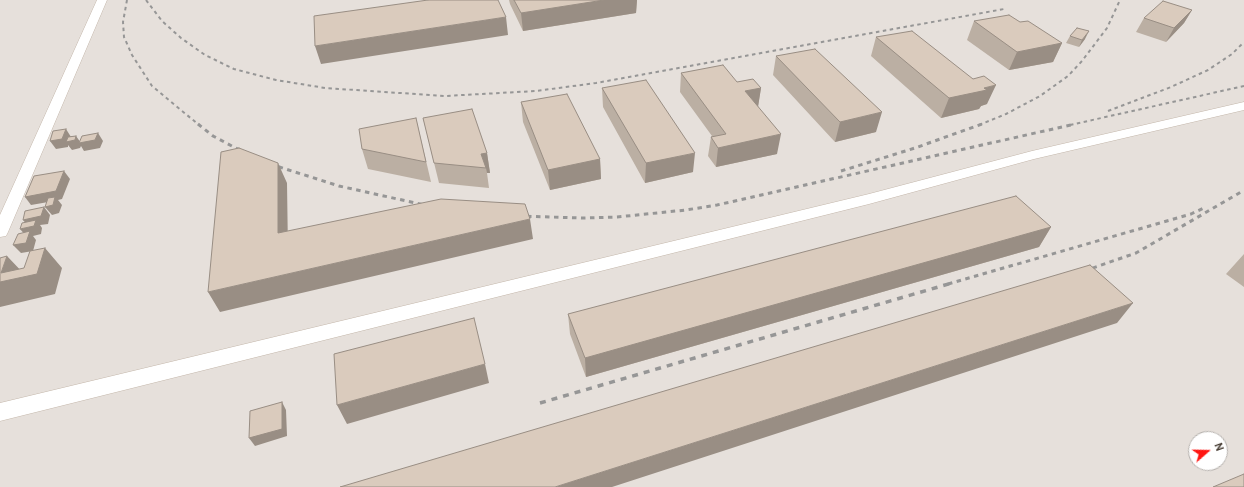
<!DOCTYPE html>
<html>
<head>
<meta charset="utf-8">
<style>
	body { margin:0 }
	#map { position:relative; width:1244px; height:487px; overflow:hidden; background:#f4eee6; font-family:Overpass,sans-serif }
	canvas { display:block }
	.north { position:absolute; left:1188px; top:431px; width:40px; height:40px; box-sizing:border-box; background:#fff; border:1px solid #b6b2ae; border-radius:50%; rotate:70deg; font-size:11px; font-weight:700; line-height:16px; text-align:center; color:#483e35 }
	.north::after { content:''; display:block; margin:auto; width:14px; height:18px; background:#ff1612; clip-path:polygon(50% 0,100% 100%,50% 72%,0 100%) }
</style>
</head>
<body>
<div id="map">
<canvas width="1244" height="487"></canvas>
<div class="north">N</div>
</div>
<script>
const ctx = document.querySelector('canvas').getContext('2d');
ctx.lineJoin = 'round';
function paint(path, color) { ctx.fillStyle = color; ctx.fill(path, 'evenodd'); }
const shape = rows => new Path2D(rows.map(r => 'M' + r).join(''));
function stroke(path, color, width, dash) { ctx.strokeStyle = color; ctx.lineWidth = width; ctx.lineCap = dash ? 'butt' : 'round'; ctx.setLineDash(dash || []); ctx.stroke(path); }
const industrial = shape([
	[0,0,1244,0,1244,487,0,487],
	[1196,439,1220,439,1220,463,1196,463]
]);
const service = shape([
	[97,0,107,0,8,232,6,236,0,237,0,215,97,0],
	[1244,102,1244,110,1034,159,869,204,0,421,0,403,869,194,1032,151,1244,102]
]);
const railFar2 = shape([
	[127,0,123,22,124,37,132,55,152,86,199,125],
	[146,0,162,21,181,38,205,55,234,69,276,80,325,88,445,96,536,91,596,83,1004,9],
	[1108,111,1171,87,1208,70,1232,54,1244,42],
	[979,125,1006,114,1040,96,1068,76,1082,61,1107,28,1120,0],
	[1070,125,1244,86]
]);
const railFar1 = shape([
	[198,124,213,136,247,154],
	[270,164,339,186,429,206],
	[841,171,915,148,982,124],
	[518,216,582,218,617,217,686,210,717,205,1075,124],
	[1084,271,1136,253,1241,192],
	[948,284,1191,214,1204,208]
]);
const rail = shape([
	[540,403,952,283]
]);
const wall = shape([
	[509,0,637,0,636,13,523,31,510,4],
	[1192,10,1184,23,1166,42,1136,32,1144,18],
	[974,21,1020,22,1062,43,1053,62,1009,70,967,40],
	[1070,36,1085,39,1079,47,1066,43],
	[876,37,987,104,981,106,979,109,941,118,871,56],
	[776,56,876,132,835,142,773,75],
	[681,73,761,88,758,106,777,154,716,167,708,156,711,137,712,136,680,92],
	[602,88,693,172,645,183,603,107],
	[521,102,600,159,601,179,550,190,523,122],
	[416,118,431,182,368,169,362,149],
	[423,118,487,153,490,173,487,173,489,188,439,183],
	[1051,227,1039,247,586,377,570,334,568,314],
	[1244,254,1244,287,1226,274]
]);
const shadedWall = shape([
	[604,0,637,0,636,13,523,31,521,13],
	[1192,10,1184,23,1166,42,1174,28],
	[506,17,508,35,321,64,315,46],
	[1089,31,1085,39,1079,47,1082,40],
	[1062,43,1053,62,1009,70,1017,52],
	[996,85,987,104,981,106,979,109,941,118,949,98,984,88],
	[761,88,758,107,745,91],
	[882,112,876,132,835,142,840,122],
	[66,129,71,137,76,136,81,143,98,133,103,141,100,148,84,151,81,146,80,148,72,150,68,145,68,147,56,149,50,141],
	[781,134,777,154,716,167,718,148],
	[487,153,490,173,487,173,486,168,481,154],
	[695,153,693,172,645,183,646,163],
	[600,159,601,179,550,190,548,170],
	[278,163,287,183,288,253,278,233],
	[64,171,70,179,62,199,58,200,62,205,59,213,52,215,45,207,54,201,31,205,25,197],
	[44,207,50,215,48,224,40,225,42,228,41,234,33,236,36,240,33,251,21,253,13,245,27,237,20,229,29,227,23,220],
	[530,219,533,239,220,312,208,292],
	[1051,227,1039,247,586,377,585,358],
	[45,248,62,268,55,294,0,307,0,282,1,273,7,256,26,276],
	[1133,303,1117,323,612,487,555,487],
	[485,364,489,383,347,424,337,405],
	[282,402,286,410,287,436,255,446,249,438]
]);
const building = shape([
	[428,0,498,0,506,17,315,46,314,16,428,0],
	[514,0,604,0,521,13,514,0],
	[1163,1,1192,10,1174,28,1144,18,1163,1],
	[1009,15,1020,22,1028,21,1062,43,1017,52,974,21,1009,15],
	[1077,28,1089,31,1082,40,1070,36,1077,28],
	[912,31,973,79,984,76,996,85,984,88,987,90,949,98,876,37,912,31],
	[815,49,882,112,840,122,776,56,815,49],
	[723,65,737,82,753,79,761,88,745,91,781,134,718,148,711,137,726,134,681,73,723,65],
	[646,80,695,153,646,163,602,88,646,80],
	[567,94,600,159,548,170,521,102,567,94],
	[472,109,487,153,481,154,486,168,434,163,423,118,472,109],
	[416,118,426,162,362,149,359,129,416,118],
	[66,129,62,139,50,141,53,131,66,129],
	[98,133,95,140,79,143,82,136,98,133],
	[76,136,75,140,66,142,68,137,76,136],
	[239,148,278,163,278,233,441,199,525,204,530,219,208,292,221,152,239,148],
	[64,171,56,191,25,197,34,176,64,171],
	[1016,196,1051,227,585,358,568,314,1016,196],
	[55,197,53,205,45,207,48,198,55,197],
	[44,207,41,216,23,220,25,211,44,207],
	[36,220,34,226,20,229,22,223,36,220],
	[30,231,26,243,13,245,18,234,30,231],
	[45,248,37,274,0,282,0,258,7,256,1,273,24,268,30,251,45,248],
	[1090,265,1133,303,555,487,340,487,1090,265],
	[474,318,485,364,337,405,334,354,474,318],
	[282,402,282,429,249,438,250,411,282,402],
	[1244,474,1244,487,1213,487,1244,474]
]);
paint(industrial, '#e6e0db');
stroke(service, '#c4b7ab', 1);
paint(service, '#fff');
stroke(railFar2, '#969696', 2, [3.5, 3.5]);
stroke(railFar1, '#969696', 3, [4.5, 4.5]);
stroke(rail, '#969696', 3.5, [6, 6]);
paint(wall, '#bbafa3');
paint(shadedWall, '#998e84');
paint(building, '#dacbbd');
stroke(building, '#998e84', 1);
</script>
</body>
</html>
